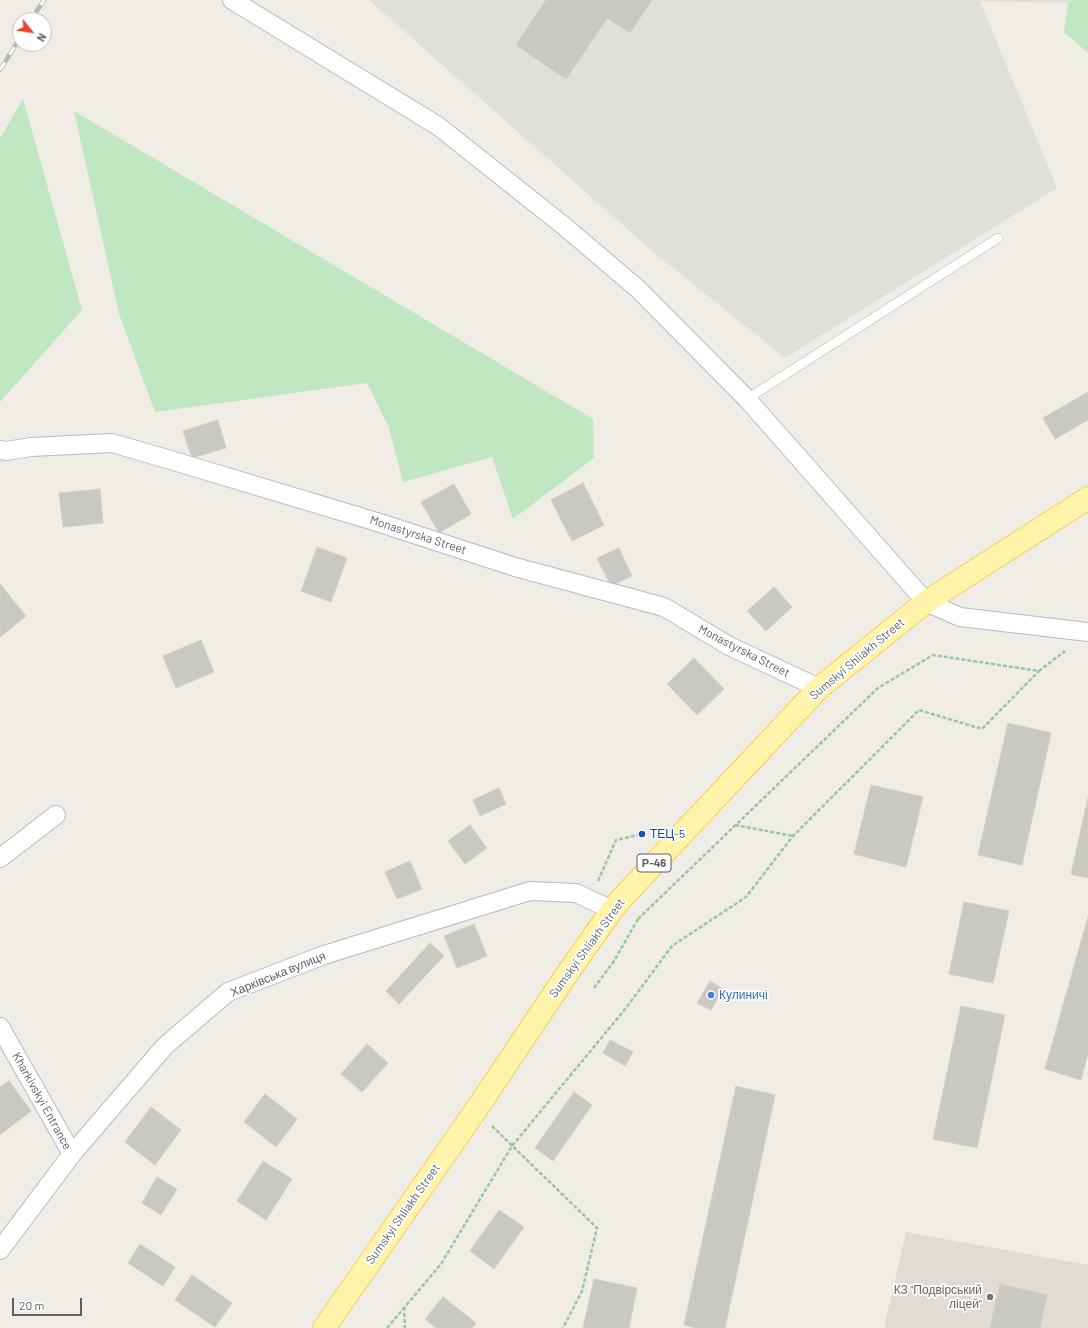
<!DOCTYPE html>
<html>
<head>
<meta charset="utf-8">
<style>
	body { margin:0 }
	#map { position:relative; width:1088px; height:1328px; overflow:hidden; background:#efede5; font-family:Barlow,sans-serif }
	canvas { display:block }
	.north { position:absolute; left:12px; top:12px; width:40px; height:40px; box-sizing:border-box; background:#fff; border:1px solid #bebfc2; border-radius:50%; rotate:120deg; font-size:11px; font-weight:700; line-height:16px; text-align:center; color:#5c6066 }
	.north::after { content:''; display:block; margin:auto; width:14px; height:18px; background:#ee422c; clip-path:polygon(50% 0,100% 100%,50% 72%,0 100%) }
	.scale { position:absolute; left:12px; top:1298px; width:70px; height:18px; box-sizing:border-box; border:2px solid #5c6066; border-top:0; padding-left:5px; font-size:12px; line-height:14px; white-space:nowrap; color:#5c6066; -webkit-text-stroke:3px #fff; paint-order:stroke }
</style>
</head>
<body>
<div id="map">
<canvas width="1088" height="1328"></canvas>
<div class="north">N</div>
<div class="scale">20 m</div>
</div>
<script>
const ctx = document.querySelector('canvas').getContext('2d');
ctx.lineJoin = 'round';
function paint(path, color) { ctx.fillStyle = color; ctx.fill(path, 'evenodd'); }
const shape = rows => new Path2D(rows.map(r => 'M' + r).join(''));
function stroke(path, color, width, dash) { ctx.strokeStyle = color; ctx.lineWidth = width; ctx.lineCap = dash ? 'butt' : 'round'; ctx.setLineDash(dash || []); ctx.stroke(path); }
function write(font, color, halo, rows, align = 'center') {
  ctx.font = font + ' Barlow,sans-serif'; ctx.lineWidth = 3.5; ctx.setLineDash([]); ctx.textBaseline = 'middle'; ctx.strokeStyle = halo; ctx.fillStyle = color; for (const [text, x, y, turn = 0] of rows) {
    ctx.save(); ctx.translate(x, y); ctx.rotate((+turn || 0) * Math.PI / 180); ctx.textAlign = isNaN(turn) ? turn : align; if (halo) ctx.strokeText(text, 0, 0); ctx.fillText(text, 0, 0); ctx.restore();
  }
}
const industrial = shape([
	[369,0,1070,0,1068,3,980,1,1057,188,785,358,651,250]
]);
const education = shape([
	[906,1232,1088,1265,1088,1328,884,1328]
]);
const green = shape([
	[1072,0,1088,0,1088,53,1064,32,1068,3],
	[23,99,82,310,0,402,0,138],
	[74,111,593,419,594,458,513,519,492,457,403,482,389,428,367,383,155,412,119,314]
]);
const building = shape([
	[546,0,652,0,630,33,607,18,566,79,516,45,546,0],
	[1088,392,1088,420,1055,439,1043,418,1088,392],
	[218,420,226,448,192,458,183,431,218,420],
	[583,483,604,525,572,541,551,500,583,483],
	[454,484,471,514,439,533,421,502,454,484],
	[100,489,103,523,63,527,59,493,100,489],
	[317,547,347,558,331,602,301,591,317,547],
	[619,548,632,576,611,586,597,558,619,548],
	[0,584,26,616,0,637,0,584],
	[774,587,792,607,766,631,747,611,774,587],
	[201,640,214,672,176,688,163,656,201,640],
	[694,658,724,689,697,715,667,684,694,658],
	[1008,723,1051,733,1022,865,978,855,1008,723],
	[871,785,923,797,906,867,854,854,871,785],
	[499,788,506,804,480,816,473,800,499,788],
	[1088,798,1088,878,1071,874,1088,798],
	[470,825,487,848,465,864,448,841,470,825],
	[410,861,422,889,397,899,385,872,410,861],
	[964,902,1009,911,993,983,949,974,964,902],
	[1088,917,1088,1053,1081,1080,1045,1069,1088,917],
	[474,924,487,956,457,968,444,936,474,924],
	[430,943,444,956,399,1004,386,991,430,943],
	[710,981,723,989,711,1010,697,1003,710,981],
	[961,1006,1005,1015,977,1148,933,1139,961,1006],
	[610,1040,633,1052,625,1066,603,1053,610,1040],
	[367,1044,388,1063,362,1092,341,1074,367,1044],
	[9,1081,31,1111,0,1135,0,1087,9,1081],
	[736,1086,775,1095,725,1328,696,1328,684,1325,736,1086],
	[574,1092,592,1105,553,1161,535,1148,574,1092],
	[265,1094,297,1119,276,1147,244,1122,265,1094],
	[151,1107,181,1130,155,1165,125,1142,151,1107],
	[263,1161,292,1179,266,1220,237,1201,263,1161],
	[157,1177,177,1189,161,1215,142,1203,157,1177],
	[499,1210,524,1227,494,1269,470,1251,499,1210],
	[140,1244,175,1267,163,1286,128,1263,140,1244],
	[192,1275,232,1303,215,1327,175,1300,192,1275],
	[594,1279,637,1288,629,1328,583,1328,594,1279],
	[1000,1284,1047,1295,1040,1328,990,1328,1000,1284],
	[443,1297,476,1323,472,1328,436,1328,425,1319,443,1297]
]);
const path = shape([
	[735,825,793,836],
	[598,881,616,840,642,834],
	[638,919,878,688,933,655,1039,671,1065,651],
	[594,988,614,961,638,919],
	[492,1126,597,1228,582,1291,563,1328],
	[404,1307,405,1328],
	[387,1328,441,1264,512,1146,626,1008,672,946,746,897,793,836,919,710,982,729,1039,671]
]);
const lane = shape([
	[747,399,998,238]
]);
const street = shape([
	[232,0,438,126,564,226,638,289,747,399,926,602,960,617,1088,632],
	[0,450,6,451,31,447,112,443,167,459,377,522,515,567,664,607,729,646,819,688],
	[0,858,56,815],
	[0,1027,72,1154],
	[0,1250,72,1154,165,1046,228,992,324,955,530,891,576,893,612,910]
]);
const primary = shape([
	[324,1328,476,1110,569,971,612,910,622,898,819,688,926,602,1088,498]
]);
const rail = shape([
	[31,20,44,0],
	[0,70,20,38]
]);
const markers = [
	[642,834,4,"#1a4fb4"],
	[711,995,4,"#3f7fe0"],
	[990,1297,4,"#8d6e63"]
];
const shields = [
	[654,863,34]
];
const shieldNames = [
	["Р-46",654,863]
];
const streetNames = [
	["Monastyrska Street",418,535,18],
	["Monastyrska Street",744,651,27],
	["Sumskyi Shliakh Street",857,659,-40],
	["Sumskyi Shliakh Street",587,948,-54],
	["Харківська вулиця",278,974,-22],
	["Kharkivskyi Entrance",42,1101,61],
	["Sumskyi Shliakh Street",403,1214,-55]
];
const transitNames = [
	["ТЕЦ-5",650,834]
];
const shopNames = [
	["Кулиничі",719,995]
];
const educationNames = [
	["КЗ \"Подвірський",982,1290],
	["ліцей\"",982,1304]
];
paint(industrial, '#e0dfd9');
paint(education, '#dfdcd3');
paint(green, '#c0e7c2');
paint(building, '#cac8c2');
stroke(building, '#d4cfc3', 1);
stroke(lane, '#b7babf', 10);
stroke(street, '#b7babf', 20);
stroke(primary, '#f5ce58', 24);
stroke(path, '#98c6a7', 2.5, [4, 2]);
stroke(lane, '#fff', 9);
stroke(street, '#fff', 18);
stroke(primary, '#fff4aa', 22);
stroke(rail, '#b5b6b7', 4.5);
stroke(rail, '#fff', 3, [9]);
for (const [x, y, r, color] of markers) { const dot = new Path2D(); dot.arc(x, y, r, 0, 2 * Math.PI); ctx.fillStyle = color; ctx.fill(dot); stroke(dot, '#fff', 1.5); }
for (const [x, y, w] of shields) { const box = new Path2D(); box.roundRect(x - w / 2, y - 9, w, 18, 3); ctx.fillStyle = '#fff'; ctx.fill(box); stroke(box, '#5c6066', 1); }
write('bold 11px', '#5c6066', null, shieldNames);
write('12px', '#5c6066', '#fff', streetNames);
write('12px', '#164399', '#fff', transitNames, 'left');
write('12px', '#366cbe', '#fff', shopNames, 'left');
write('12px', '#785e54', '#fff', educationNames, 'right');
</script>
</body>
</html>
